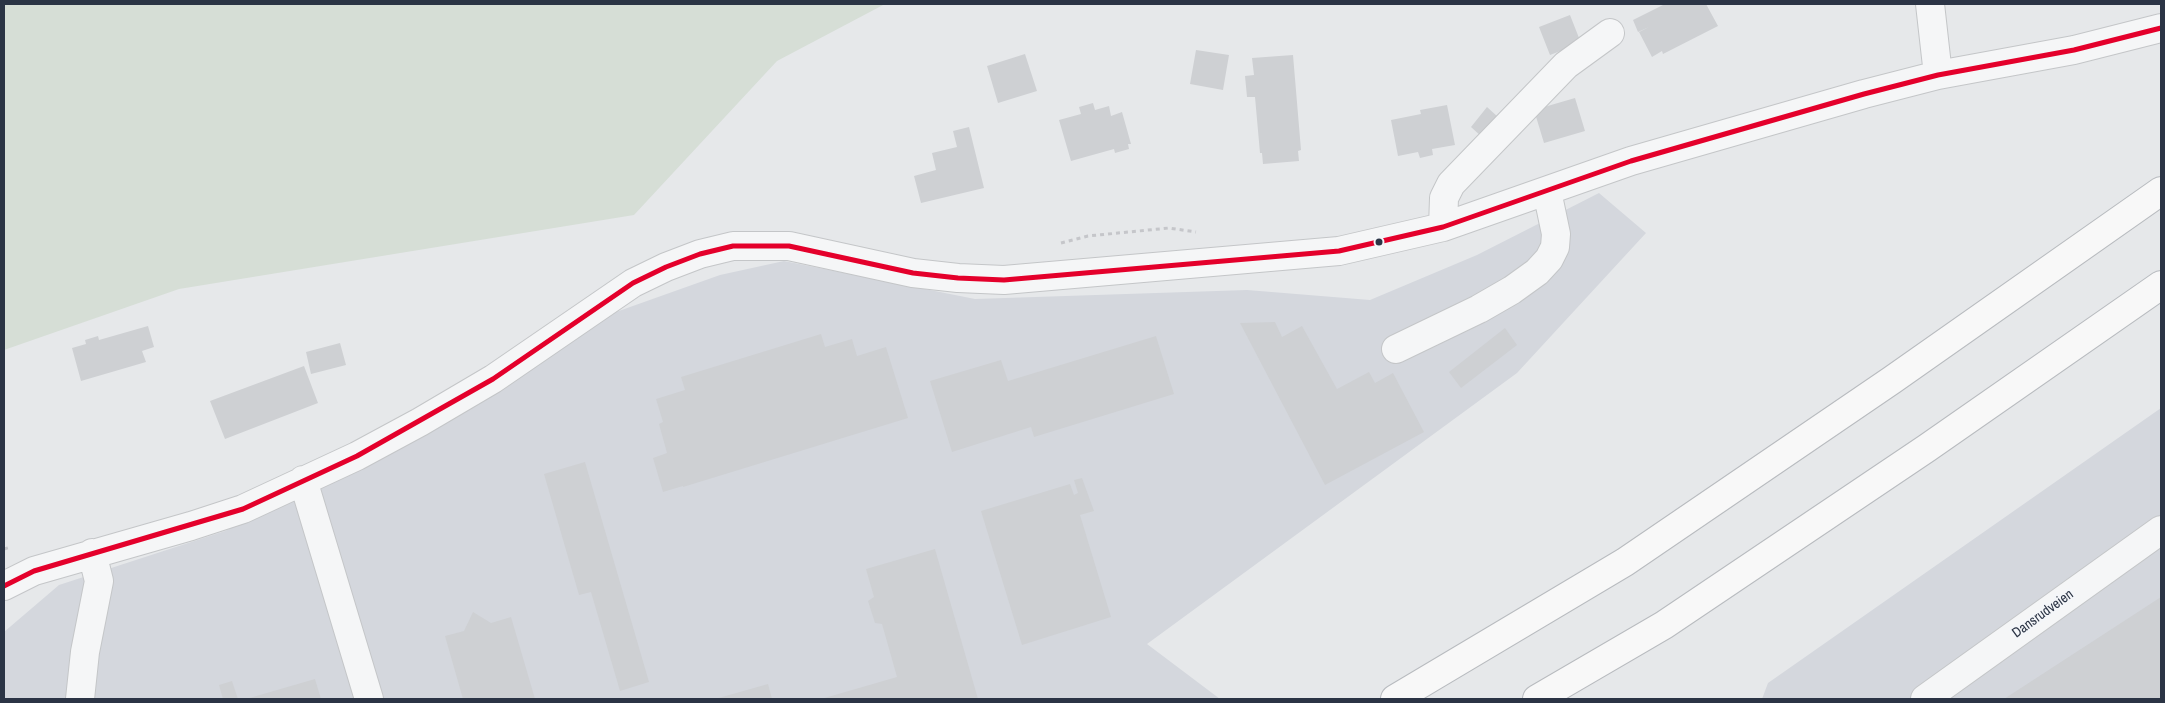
<!DOCTYPE html>
<html>
<head>
<meta charset="utf-8">
<style>
	body { margin:0 }
	#map { position:relative; width:2165px; height:703px; overflow:hidden; background:#e6e8ea; font-family:"Archivo Narrow",sans-serif }
	canvas { display:block }
	.frame { position:absolute; inset:0; border:5px solid #2b3445; pointer-events:none }
</style>
</head>
<body>
<div id="map">
<canvas width="2165" height="703"></canvas>
<div class="frame"></div>
</div>
<script>
const ctx = document.querySelector('canvas').getContext('2d');
ctx.lineJoin = 'round';
function paint(path, color) { ctx.fillStyle = color; ctx.fill(path, 'evenodd'); }
const shape = rows => new Path2D(rows.map(r => 'M' + r).join(''));
function stroke(path, color, width, dash) { ctx.strokeStyle = color; ctx.lineWidth = width; ctx.lineCap = dash ? 'butt' : 'round'; ctx.setLineDash(dash || []); ctx.stroke(path); }
function write(font, color, halo, rows, align = 'center') {
  ctx.font = font + ' "Archivo Narrow",sans-serif'; ctx.lineWidth = 5; ctx.setLineDash([]); ctx.textBaseline = 'middle'; ctx.strokeStyle = halo; ctx.fillStyle = color; for (const [text, x, y, turn = 0] of rows) {
    ctx.save(); ctx.translate(x, y); ctx.rotate((+turn || 0) * Math.PI / 180); ctx.textAlign = isNaN(turn) ? turn : align; if (halo) ctx.strokeText(text, 0, 0); ctx.fillText(text, 0, 0); ctx.restore();
  }
}
const built = shape([
	[1599,193,1646,233,1517,373,1147,644,1220,699,4,699,4,632,59,585,225,531,438,427,616,312,720,275,784,261,975,299,1247,290,1370,300,1477,255],
	[2161,408,2161,699,1762,699,1768,683]
]);
const green = shape([
	[4,4,885,4,777,61,634,215,179,289,4,350]
]);
const building = shape([
	[1665,4,1706,4,1718,26,1663,54,1662,51,1652,57,1639,32,1649,27,1638,32,1633,20],
	[1570,15,1581,43,1550,55,1539,27],
	[1196,50,1229,55,1223,90,1190,84],
	[1025,54,1037,91,998,103,987,66],
	[1293,55,1301,150,1298,151,1299,161,1263,164,1262,153,1260,153,1255,97,1247,97,1245,76,1254,75,1252,58],
	[1575,98,1585,131,1544,143,1534,110],
	[1093,103,1095,110,1109,106,1111,116,1122,112,1131,144,1128,144,1129,149,1115,153,1114,149,1071,161,1059,120,1081,114,1079,107],
	[1447,105,1455,145,1432,149,1433,155,1420,158,1418,152,1398,156,1391,120,1421,114,1420,110],
	[1487,107,1498,117,1482,137,1471,127],
	[969,127,984,188,921,203,914,176,936,170,932,153,957,147,953,131],
	[1275,322,1282,337,1302,326,1337,389,1369,372,1375,383,1393,373,1424,432,1325,485,1240,323],
	[148,326,154,347,142,351,146,362,81,381,72,348,86,344,85,340,98,336,99,340],
	[1505,328,1517,345,1461,388,1449,372],
	[821,334,825,347,852,339,857,356,886,347,908,418,683,487,683,486,663,492,653,458,667,453,659,424,663,422,656,399,685,390,681,377],
	[1156,336,1174,394,1034,437,1031,427,952,452,930,381,1001,360,1008,381],
	[340,343,346,365,311,374,306,352],
	[304,366,318,403,225,439,210,401],
	[585,462,649,682,620,691,591,592,579,595,544,474],
	[1082,478,1094,511,1080,515,1111,617,1022,645,981,511,1070,484,1074,495,1078,493,1074,480],
	[935,549,978,699,821,699,897,677,882,624,875,623,868,601,874,597,866,569],
	[2161,597,2161,699,2004,699],
	[473,612,491,623,511,617,535,699,463,699,445,636,464,631],
	[315,679,321,699,246,699],
	[232,681,238,699,223,699,219,685],
	[768,684,772,699,715,699]
]);
const path = shape([
	[1061,243,1088,236,1169,228,1196,232],
	[4,549,11,547]
]);
const minor = shape([
	[1930,4,1938,75],
	[1443,227,1444,198,1451,184,1566,65,1610,33],
	[1396,349,1479,309,1512,290,1537,272,1549,259,1555,247,1556,234,1547,191],
	[303,480,369,699],
	[4,586,34,571,191,526,243,509,357,456,420,422,493,379,633,283,666,267,700,254,733,246,789,246,913,273,958,278,1004,280,1339,251,1443,227,1631,161,1864,94,1938,75,2074,50,2161,28],
	[80,699,85,652,99,581,92,553],
	[1925,699,2161,530]
]);
const highway = shape([
	[1395,699,1625,562,1892,380,2161,191],
	[1537,699,1664,625,1927,448,2161,285]
]);
const bus1 = shape([
	[4,586,34,571,243,509,357,456,493,379,633,283,666,267,700,254,733,246,789,246,913,273,958,278,1004,280,1339,251,1443,227,1631,161,1864,94,1938,75,2074,50,2161,28]
]);
const markers = [
	[1379,242,4.5,"#2b3445"]
];
const streetNames = [
	["Dansrudveien",2043,614,-36]
];
paint(built, '#d4d7dd');
paint(green, '#d6ded6');
paint(building, '#ced0d3');
stroke(minor, '#c4c6c8', 30);
stroke(highway, '#b8bbbf', 30);
stroke(path, '#c5c6ca', 3, [4, 4]);
stroke(minor, '#f5f6f7', 28);
stroke(highway, '#f8f8f8', 28);
stroke(bus1, '#e4002b', 5);
for (const [x, y, r, color] of markers) { const dot = new Path2D(); dot.arc(x, y, r, 0, 2 * Math.PI); ctx.fillStyle = color; ctx.fill(dot); stroke(dot, '#f4f6f9', 2); }
write('14px', '#2b3445', '#f4f6f9', streetNames);
</script>
</body>
</html>
